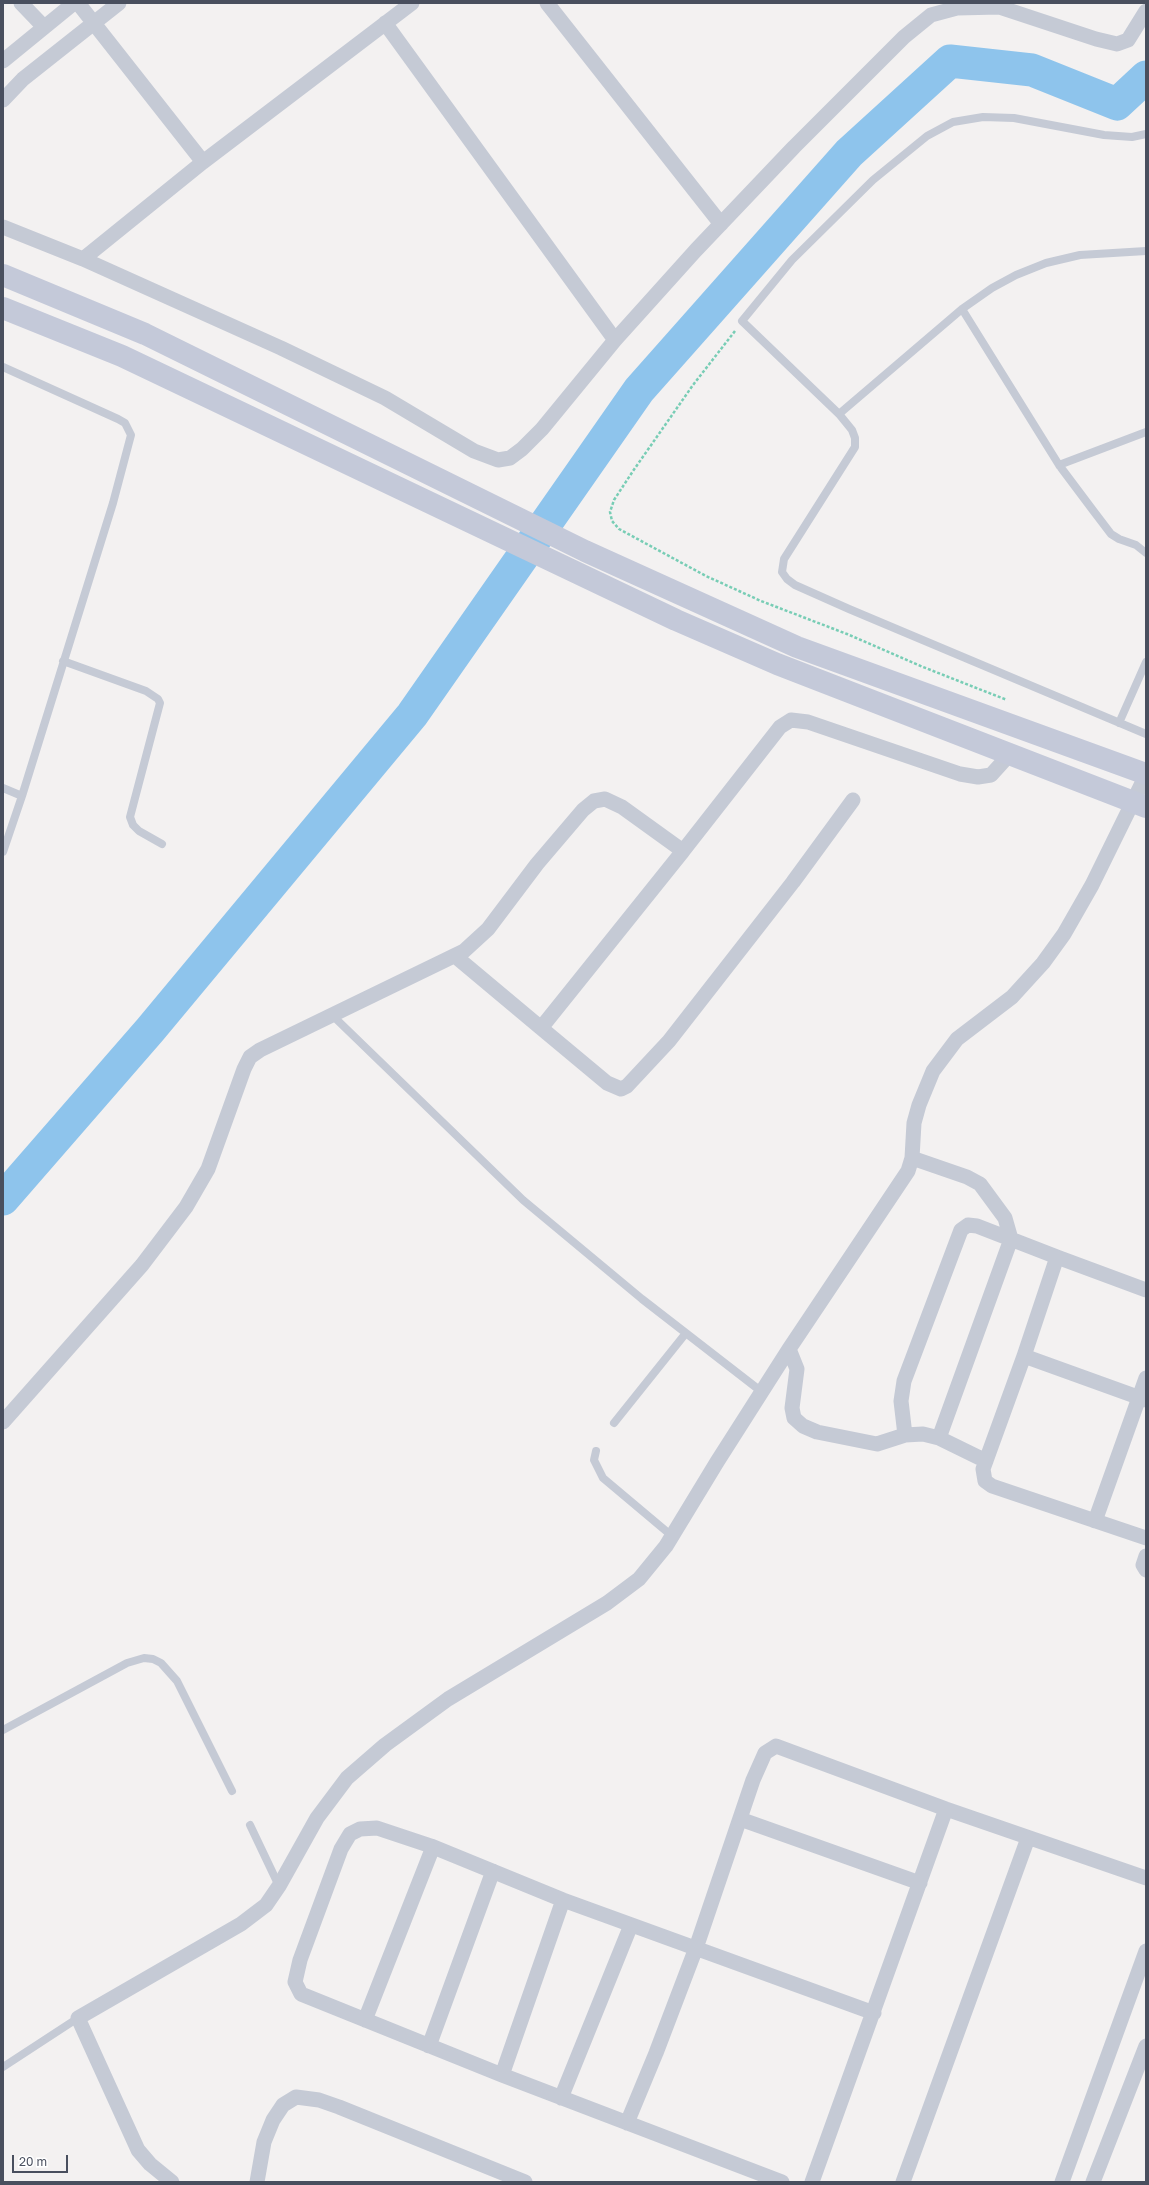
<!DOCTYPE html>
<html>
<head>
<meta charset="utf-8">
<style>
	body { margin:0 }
	#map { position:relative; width:1149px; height:2185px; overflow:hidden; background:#f3f1f1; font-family:"Golos Text",sans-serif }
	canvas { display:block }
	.frame { position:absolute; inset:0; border:4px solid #494f5e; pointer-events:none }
	.scale { position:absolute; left:12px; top:2155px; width:56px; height:18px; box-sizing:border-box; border:2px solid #494f5e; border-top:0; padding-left:5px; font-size:12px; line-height:14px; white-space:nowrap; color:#494f5e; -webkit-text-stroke:3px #fff; paint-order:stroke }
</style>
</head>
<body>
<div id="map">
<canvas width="1149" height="2185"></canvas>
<div class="frame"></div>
<div class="scale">20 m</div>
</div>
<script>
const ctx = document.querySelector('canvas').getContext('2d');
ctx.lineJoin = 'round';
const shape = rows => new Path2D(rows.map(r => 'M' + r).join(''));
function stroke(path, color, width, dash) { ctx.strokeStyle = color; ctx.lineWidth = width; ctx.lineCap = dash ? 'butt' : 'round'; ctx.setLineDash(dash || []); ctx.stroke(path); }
const river = shape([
	[3,1199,150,1030,412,715,639,390,849,153,950,61,1032,70,1117,104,1146,77]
]);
const path = shape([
	[735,331,693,385,633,471,614,500,610,512,612,521,619,529,706,576,761,601,847,634,923,667,1007,700]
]);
const service = shape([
	[1146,134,1132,137,1104,135,1014,118,983,117,953,122,927,136,873,180,792,260,742,321,839,414,852,430,855,438,855,447,784,559,782,572,787,579,795,585,849,609,1146,734],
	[962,309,1059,465,1092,509,1111,534,1119,539,1136,545,1146,553],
	[3,367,118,419,125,423,131,435,113,503,22,796,3,852],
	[839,414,962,309,992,288,1016,275,1046,263,1080,255,1146,251],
	[1059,465,1146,432],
	[63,661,146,691,158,699,160,703,130,817,133,825,139,831,162,844],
	[1119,723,1146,662],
	[3,788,22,796],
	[332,1015,523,1200,642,1299,762,1392],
	[614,1423,686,1333],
	[596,1451,594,1460,603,1478,672,1536],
	[3,1730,127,1663,144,1658,153,1659,161,1663,177,1681,232,1791],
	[250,1825,279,1886],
	[3,2067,78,2018]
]);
const minor = shape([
	[21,3,44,27],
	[78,3,203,162],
	[547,3,721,224],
	[385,23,615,340],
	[3,61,74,3],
	[3,100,23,79,119,3],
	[3,227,83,259,281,348,385,398,474,451,498,460,510,458,522,449,542,429,615,340,696,250,794,147,904,37,931,15,957,8,999,7,1096,39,1117,44,1128,40,1146,11],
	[83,259,203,162,412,3],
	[455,956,541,1028,683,851],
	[541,1028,607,1083,621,1089,627,1086,669,1041,793,882,853,800],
	[912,1158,967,1177,980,1184,1005,1218,1011,1239,939,1438],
	[1146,1290,1057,1257,1024,1356,983,1469,985,1481,992,1486,1146,1538],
	[789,1349,797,1369,792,1408,794,1418,803,1426,817,1432,877,1444,905,1435,923,1434,939,1438,986,1461],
	[1024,1356,1146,1400],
	[3,1422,142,1265,186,1207,208,1169,244,1069,250,1057,260,1050,464,951,488,929,537,864,583,810,594,801,605,799,622,807,683,851,780,727,791,720,808,722,960,774,978,777,991,775,1010,754],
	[905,1435,901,1401,904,1381,961,1230,968,1225,977,1226,1057,1257],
	[1095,1521,1146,1378],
	[1146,1556,1143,1565,1146,1570],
	[740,1819,920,1883],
	[365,2020,433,1847],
	[429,2046,493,1871],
	[502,2075,563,1900],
	[561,2098,631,1925],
	[627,2123,656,2053,696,1948,753,1780,765,1753,776,1746,946,1809,1146,1878],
	[172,2182,150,2164,138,2150,78,2018,241,1924,266,1905,279,1886,317,1818,347,1778,385,1745,448,1699,607,1603,639,1579,666,1546,717,1462,789,1349,908,1171,912,1158,914,1123,919,1105,933,1071,957,1039,1012,997,1043,963,1064,934,1092,885,1146,775],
	[257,2182,264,2142,273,2120,283,2105,296,2097,319,2100,339,2107,525,2182],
	[782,2182,502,2075,301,1994,295,1982,300,1960,341,1849,350,1834,360,1829,377,1828,431,1846,563,1900,874,2013],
	[812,2182,946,1809],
	[903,2182,1028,1838],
	[1062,2182,1146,1951],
	[1093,2182,1146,2046]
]);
const secondary = shape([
	[3,275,145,334,585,551,797,647,1146,774],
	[3,308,122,356,676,620,777,664,1146,807]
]);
stroke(river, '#8ec4ec', 33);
stroke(path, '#78cdb5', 2.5, [3, 2]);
stroke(service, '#c5cad5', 8);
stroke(minor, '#c5cad5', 15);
stroke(secondary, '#c4c9d9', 22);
</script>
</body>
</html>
